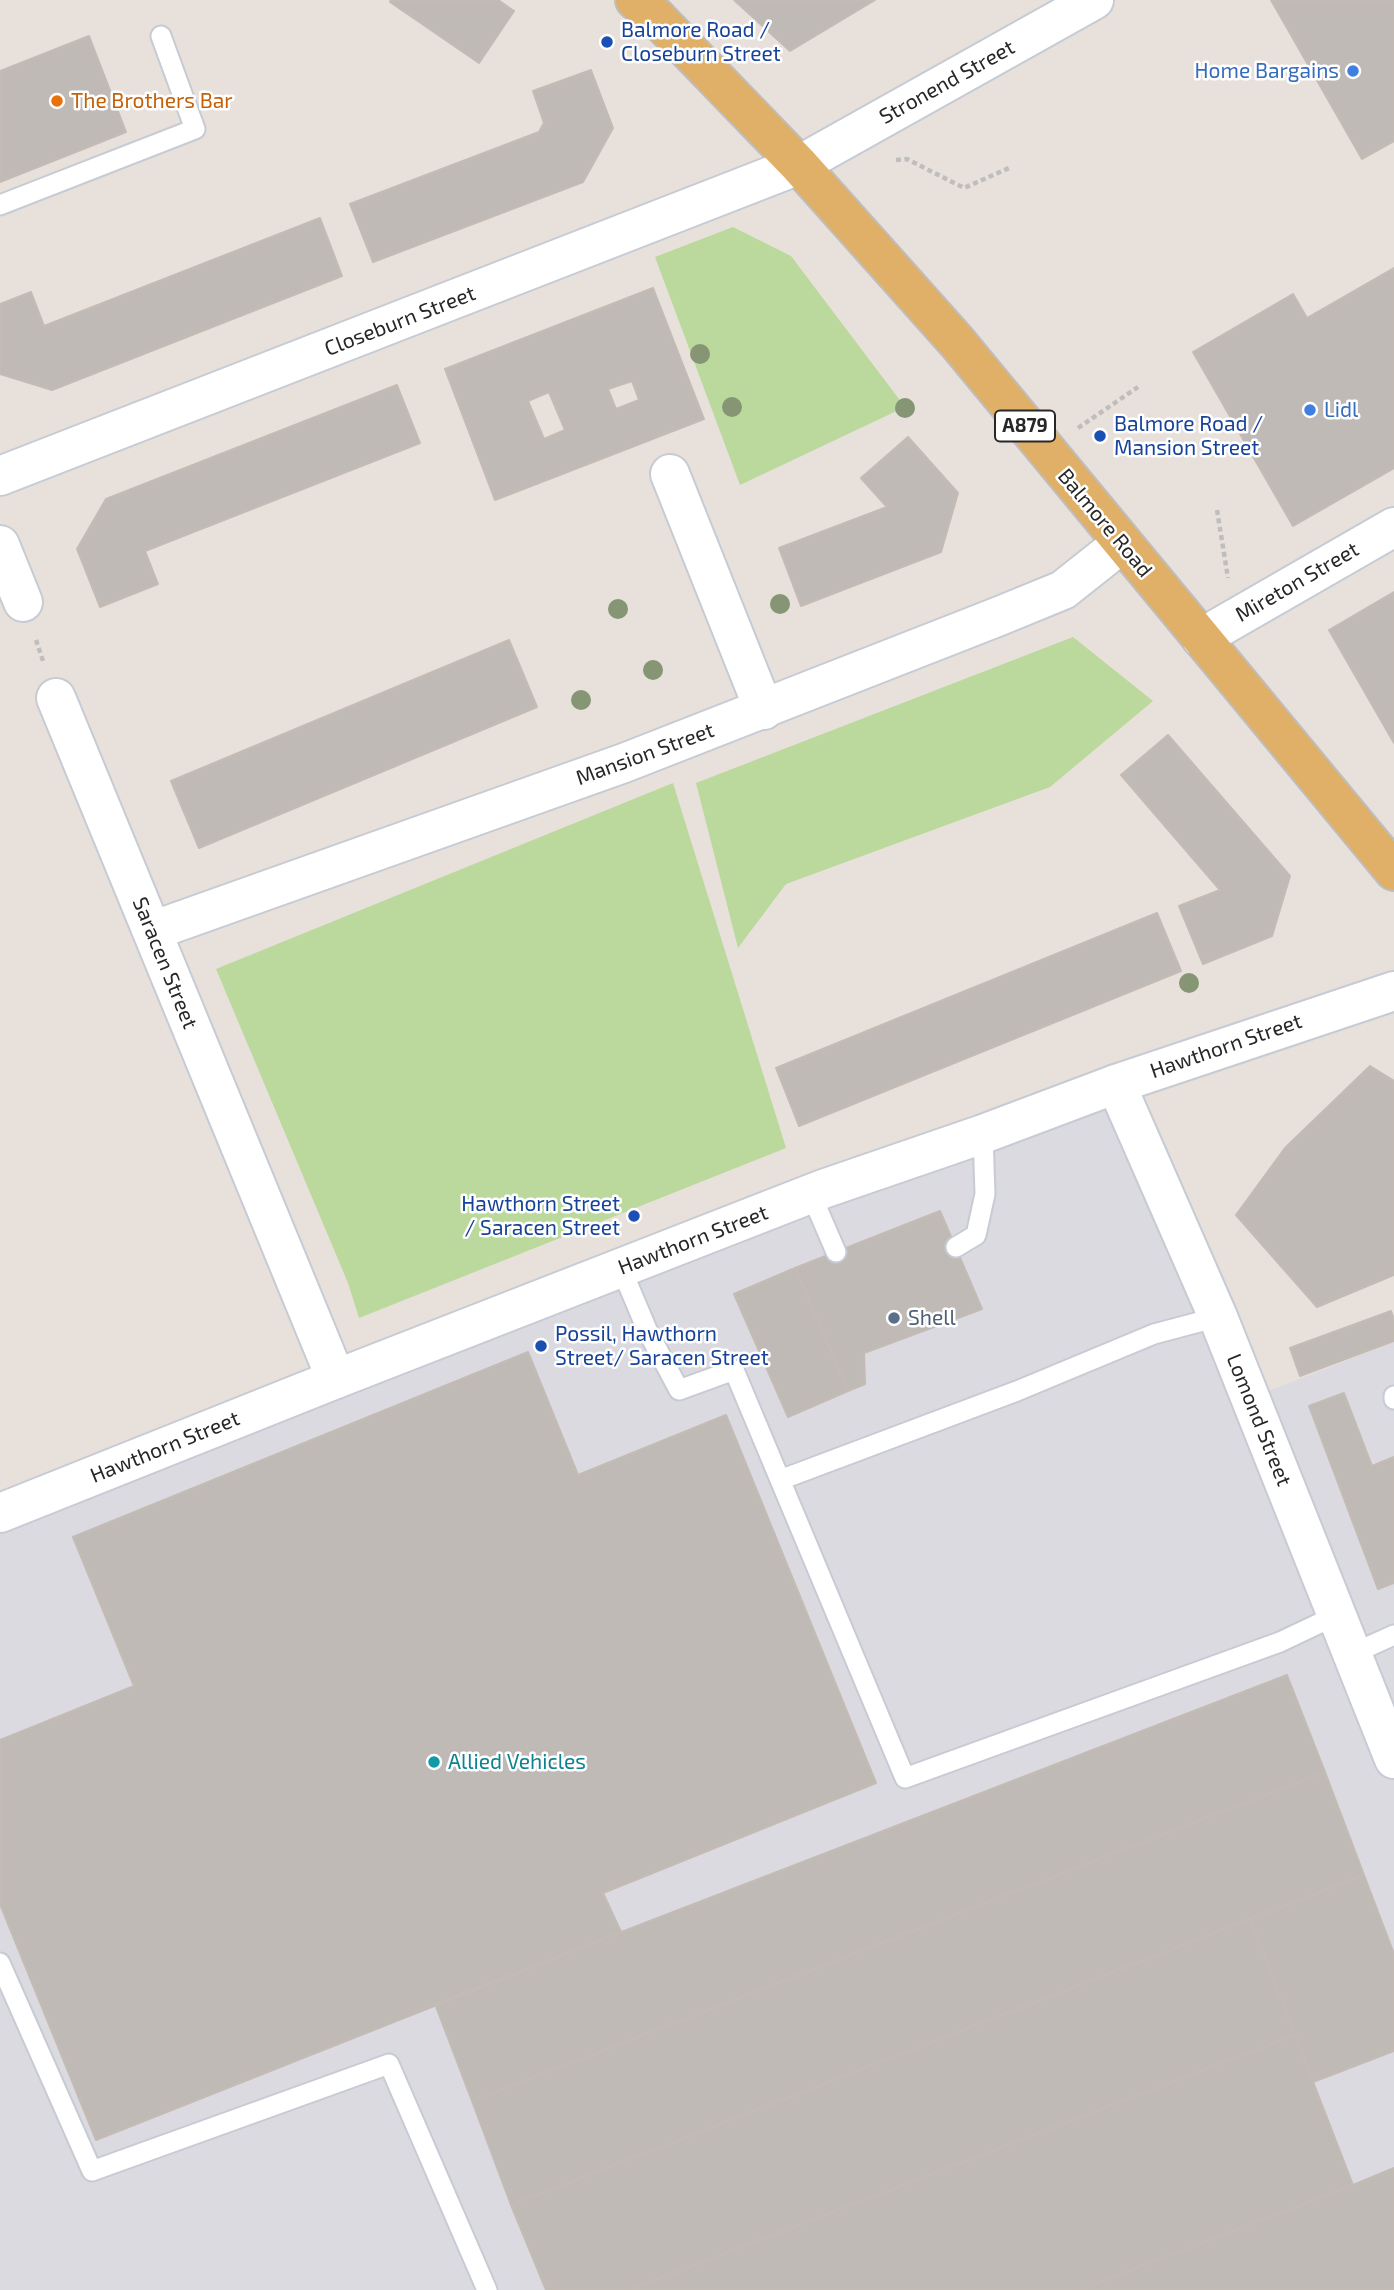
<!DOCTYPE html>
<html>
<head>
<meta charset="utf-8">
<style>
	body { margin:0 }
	canvas { display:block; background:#e8e0da }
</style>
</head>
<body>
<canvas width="1394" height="2290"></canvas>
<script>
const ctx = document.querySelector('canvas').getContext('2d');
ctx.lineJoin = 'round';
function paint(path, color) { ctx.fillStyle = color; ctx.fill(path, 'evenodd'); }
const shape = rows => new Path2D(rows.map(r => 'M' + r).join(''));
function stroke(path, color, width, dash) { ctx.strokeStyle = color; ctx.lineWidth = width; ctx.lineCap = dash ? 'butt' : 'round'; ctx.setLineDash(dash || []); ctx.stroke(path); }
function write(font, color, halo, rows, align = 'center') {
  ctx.font = font + ' "Exo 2",sans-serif'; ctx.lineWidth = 5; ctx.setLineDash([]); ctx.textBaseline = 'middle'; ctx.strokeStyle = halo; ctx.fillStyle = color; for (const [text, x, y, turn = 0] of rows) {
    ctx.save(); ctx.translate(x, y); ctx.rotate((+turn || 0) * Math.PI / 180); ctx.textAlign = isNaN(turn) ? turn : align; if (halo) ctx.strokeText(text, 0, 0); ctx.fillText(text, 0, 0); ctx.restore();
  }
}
const industrial = shape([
	[1116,1084,1251,1398,1394,1342,1394,2290,0,2290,0,1513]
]);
const green = shape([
	[733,227,791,256,905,407,740,485,655,257],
	[1073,637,1153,701,1050,787,786,884,738,948,696,783],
	[673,783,786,1148,359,1318,348,1283,216,969]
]);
const building = shape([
	[391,0,498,0,514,11,479,63,390,2,391,0],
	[734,0,875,0,790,51,734,0],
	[1271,0,1394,0,1394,141,1362,159,1271,0],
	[89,36,126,132,0,182,0,71,89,36],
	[591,70,613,128,583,182,373,262,350,204,539,132,544,123,533,91,591,70],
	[320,218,342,276,52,390,0,374,0,304,31,292,44,326,320,218],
	[1394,268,1394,468,1293,526,1193,352,1293,294,1307,318,1394,268],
	[653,288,704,419,495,500,445,369,653,288],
	[632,381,639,400,616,409,608,389,632,381],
	[549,392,565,430,544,439,528,401,549,392],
	[397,385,420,443,145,551,158,584,100,607,77,549,106,499,397,385],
	[908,437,958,493,941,552,801,606,779,548,887,507,861,478,908,437],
	[1394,592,1394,743,1329,630,1394,592],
	[509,640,537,707,199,848,171,781,509,640],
	[1168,735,1290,876,1272,936,1203,964,1179,906,1220,890,1121,775,1168,735],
	[1157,913,1181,971,799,1126,776,1068,1157,913],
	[1370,1066,1394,1081,1394,1275,1317,1307,1236,1215,1285,1148,1370,1066],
	[940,1211,982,1309,864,1353,865,1384,848,1391,795,1268,940,1211],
	[795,1268,848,1391,788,1417,734,1294,795,1268],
	[1391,1311,1394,1320,1394,1341,1300,1376,1290,1348,1391,1311],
	[528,1352,578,1475,726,1415,876,1783,603,1893,621,1932,96,2140,0,1904,0,1740,134,1686,73,1537,528,1352],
	[1344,1393,1372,1466,1394,1457,1394,1583,1378,1589,1309,1406,1344,1393],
	[1287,1675,1325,1772,472,2101,435,2004,1287,1675],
	[1325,1772,1364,1875,511,2205,472,2101,1325,1772],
	[1364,1875,1394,1954,1394,2051,1313,2082,1250,1919,1364,1875],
	[1250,1919,1295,2035,629,2290,546,2290,511,2205,1250,1919],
	[1295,2035,1353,2185,1079,2290,629,2290,1295,2035],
	[1394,2168,1394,2290,1079,2290,1353,2185,1394,2168]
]);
const path = shape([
	[896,160,907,159,964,188,1009,168],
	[1078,428,1138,387],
	[1217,510,1228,578],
	[36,640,43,661]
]);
const lane = shape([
	[0,205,195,129,161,36],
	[811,1194,836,1252],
	[956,1247,976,1235,985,1194,983,1134],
	[621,1268,648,1332,679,1390,734,1370,905,1778,1280,1642,1337,1615],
	[1394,1396,1394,1399],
	[780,1480,1017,1391,1154,1334,1218,1317],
	[1352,1654,1394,1635],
	[0,1963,92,2171,389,2064,487,2290]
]);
const street = shape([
	[670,474,764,710],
	[0,476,799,165,1094,0],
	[0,545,23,602],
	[1201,638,1394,527],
	[56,698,336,1379],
	[152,931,624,763,997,617,1063,590,1121,544],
	[1116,1084,1218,1317,1394,1759]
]);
const secondary = shape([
	[0,1513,336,1379,823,1189,983,1134,1116,1084,1394,991]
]);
const primary = shape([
	[635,0,656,17,799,165,957,342,1394,871]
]);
const trees = [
	[700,354],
	[732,407],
	[905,408],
	[780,604],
	[618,609],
	[653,670],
	[581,700],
	[1189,983]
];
const markers = [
	[607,42,7,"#1a4fb4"],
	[1353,71,7,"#3f7fe0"],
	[57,101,7,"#e8710a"],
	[1310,410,7,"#3f7fe0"],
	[1100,436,7,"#1a4fb4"],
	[634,1216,7,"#1a4fb4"],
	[894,1318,7,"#5c6f8a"],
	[541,1346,7,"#1a4fb4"],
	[434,1762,7,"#0f9aa8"]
];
const shields = [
	[1025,426,60]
];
const shieldNames = [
	["A879",1025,426]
];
const transitNames = [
	["Balmore Road /",621,30],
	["Closeburn Street",621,54],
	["Balmore Road /",1114,424],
	["Mansion Street",1114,448],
	["Hawthorn Street",620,1204,"right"],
	["/ Saracen Street",620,1228,"right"],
	["Possil, Hawthorn",555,1334],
	["Street/ Saracen Street",555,1358]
];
const shopNames = [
	["Home Bargains",1339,71],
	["Lidl",1324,410,"left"]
];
const streetNames = [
	["Stronend Street",947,82,-29],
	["Closeburn Street",400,321,-21],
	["Balmore Road",1105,523,50],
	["Mireton Street",1297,582,-30],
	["Mansion Street",645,754,-20],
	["Saracen Street",165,963,68],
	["Hawthorn Street",1226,1046,-19],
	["Hawthorn Street",693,1240,-21],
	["Lomond Street",1259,1420,68],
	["Hawthorn Street",165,1447,-22]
];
const foodNames = [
	["The Brothers Bar",71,101]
];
const serviceNames = [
	["Shell",908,1318]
];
const cultureNames = [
	["Allied Vehicles",448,1762]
];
paint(industrial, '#dbdae1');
paint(green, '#bbd99c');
paint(building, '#c0bab7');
stroke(building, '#c3bbb4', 2);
stroke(lane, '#c6cbd4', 23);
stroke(street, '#c6cbd4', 42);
stroke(secondary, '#c6cbd4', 42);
stroke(primary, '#bebebe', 42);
stroke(path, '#bebebe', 4.5, [5, 3.5]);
stroke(lane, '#fff', 19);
stroke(street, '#fff', 38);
stroke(secondary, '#fff', 38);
stroke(primary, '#e0b068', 38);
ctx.fillStyle = '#869674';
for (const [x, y] of trees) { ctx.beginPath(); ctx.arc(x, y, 10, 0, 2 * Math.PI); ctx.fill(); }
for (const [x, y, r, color] of markers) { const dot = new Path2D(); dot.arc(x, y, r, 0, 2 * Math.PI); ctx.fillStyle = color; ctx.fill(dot); stroke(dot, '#fff', 2.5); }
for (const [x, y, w] of shields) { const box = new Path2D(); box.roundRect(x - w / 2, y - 15.5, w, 31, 5); ctx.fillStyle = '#fff'; ctx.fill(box); stroke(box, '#272727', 2); }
write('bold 19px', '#272727', null, shieldNames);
write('21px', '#164399', '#fff', transitNames, 'left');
write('21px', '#366cbe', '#fff', shopNames, 'right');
write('21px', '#272727', '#fff', streetNames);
write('21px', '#c56008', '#fff', foodNames, 'left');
write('21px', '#4e5e75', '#fff', serviceNames, 'left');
write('21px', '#0d838f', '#fff', cultureNames, 'left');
</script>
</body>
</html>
